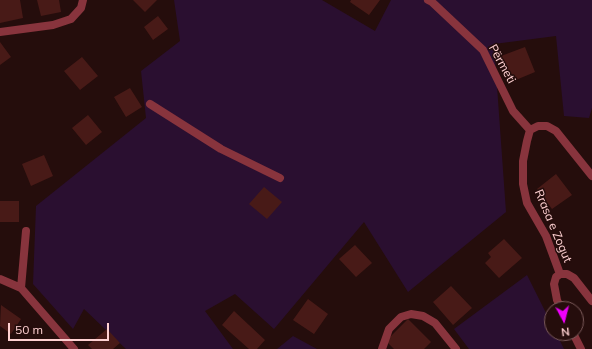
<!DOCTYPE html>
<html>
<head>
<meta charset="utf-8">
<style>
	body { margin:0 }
	#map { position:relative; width:592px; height:349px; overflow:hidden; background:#250d0c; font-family:Mulish,sans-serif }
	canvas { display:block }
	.north { position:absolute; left:544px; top:301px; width:40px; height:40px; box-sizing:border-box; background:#250d0c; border:1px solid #7c5b5b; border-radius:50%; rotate:173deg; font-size:11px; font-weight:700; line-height:16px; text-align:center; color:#ffd1d2 }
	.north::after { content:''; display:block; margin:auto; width:14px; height:18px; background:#ef00fc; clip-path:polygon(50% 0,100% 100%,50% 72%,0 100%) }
	.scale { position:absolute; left:8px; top:323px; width:101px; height:18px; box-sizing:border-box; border:2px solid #ffd1d2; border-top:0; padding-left:5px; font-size:12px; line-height:14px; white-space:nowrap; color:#ffd1d2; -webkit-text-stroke:3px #250d0c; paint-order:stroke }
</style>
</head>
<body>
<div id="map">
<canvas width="592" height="349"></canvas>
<div class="north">N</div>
<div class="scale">50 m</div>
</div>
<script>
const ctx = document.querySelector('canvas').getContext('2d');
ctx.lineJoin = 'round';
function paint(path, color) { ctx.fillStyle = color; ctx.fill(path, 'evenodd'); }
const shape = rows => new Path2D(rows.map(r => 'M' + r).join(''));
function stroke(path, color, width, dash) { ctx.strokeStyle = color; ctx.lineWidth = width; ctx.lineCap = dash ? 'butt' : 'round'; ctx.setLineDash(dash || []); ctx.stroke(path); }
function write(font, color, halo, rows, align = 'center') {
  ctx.font = font + ' Mulish,sans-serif'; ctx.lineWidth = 3; ctx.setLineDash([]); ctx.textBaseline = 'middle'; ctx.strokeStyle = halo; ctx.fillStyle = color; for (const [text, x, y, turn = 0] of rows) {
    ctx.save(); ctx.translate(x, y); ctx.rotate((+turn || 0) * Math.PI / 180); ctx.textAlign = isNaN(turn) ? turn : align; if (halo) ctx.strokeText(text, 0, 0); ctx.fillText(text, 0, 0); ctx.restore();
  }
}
const green = shape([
	[174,0,322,0,375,31,391,0,592,0,592,108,589,118,564,116,556,36,494,44,506,212,408,292,364,222,274,329,235,294,205,311,233,349,126,349,84,309,73,329,33,284,36,206,146,118,141,71,180,41],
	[527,275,552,325,552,333,556,333,564,349,469,349,454,329],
	[293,336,317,349,277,349]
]);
const building = shape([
	[0,0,20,0,23,18,0,23],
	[37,0,59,0,61,12,41,16],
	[133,0,157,0,145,12],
	[351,0,380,0,369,15,350,2],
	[158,16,168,29,153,40,144,27],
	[0,42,11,57,0,65],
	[525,47,535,72,511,82,501,56],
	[82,57,98,76,80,90,64,71],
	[130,88,142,107,126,117,114,97],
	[88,115,102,132,86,145,72,128],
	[44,155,53,176,31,186,22,164],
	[556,174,572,195,552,209,537,189],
	[264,187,282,202,267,219,249,204],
	[0,201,19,201,19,222,0,222],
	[504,239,522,258,499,278,485,263,491,257,488,253],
	[355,245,372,263,356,277,339,259],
	[451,286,472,308,453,325,433,302],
	[308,299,328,314,314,334,293,320],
	[1,305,21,319,11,334,0,326],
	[234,311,265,340,257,349,249,349,222,325],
	[408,319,431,342,424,349,394,349,386,341],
	[107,329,120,343,113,349,92,349,88,345]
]);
const street = shape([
	[428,0,432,2,483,50,513,111,530,130],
	[0,32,53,25,71,19,81,8,83,0],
	[150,104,221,149,280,178],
	[560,274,546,236,527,203,523,184,523,161,527,141,530,130,538,126,547,126,556,131,592,176],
	[0,279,21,288,74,349],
	[21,288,26,231],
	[561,309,557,300,554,284,556,277,560,274,567,274,574,278,592,301],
	[573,333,581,349],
	[382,349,389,329,401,317,411,314,423,316,435,323,456,349]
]);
const streetNames = [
	["Përmeti",502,64,61],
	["Rrasa e Zogut",553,226,67]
];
paint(green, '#2a0f30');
paint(building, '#481a17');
stroke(street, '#88343d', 8);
write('12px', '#ffd1d2', '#250d0c', streetNames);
</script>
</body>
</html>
